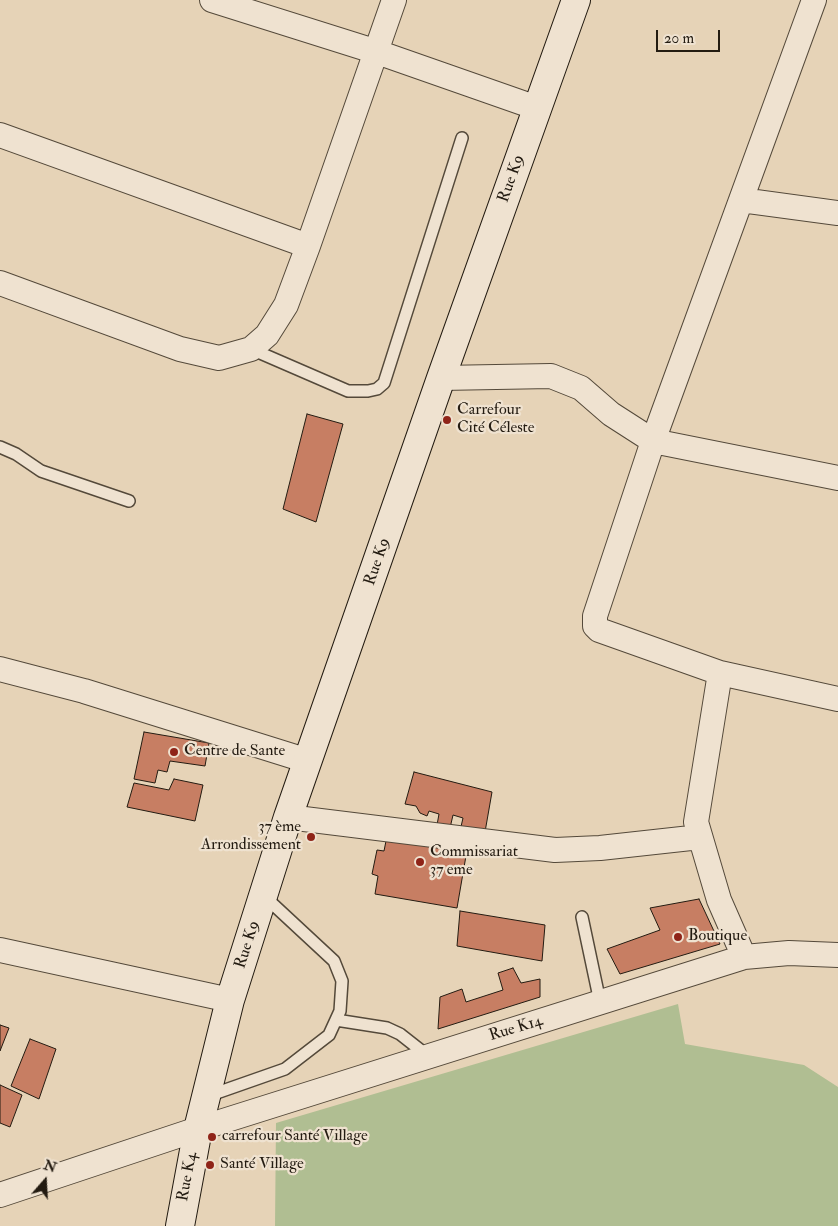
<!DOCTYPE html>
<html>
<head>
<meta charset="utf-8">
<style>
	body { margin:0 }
	#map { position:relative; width:838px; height:1226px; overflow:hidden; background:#e6d3b7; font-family:"IM FELL Double Pica",serif }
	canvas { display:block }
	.north { position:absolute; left:20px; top:1156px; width:50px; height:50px; -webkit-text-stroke:4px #efe2d0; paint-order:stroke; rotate:19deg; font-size:14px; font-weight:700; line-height:20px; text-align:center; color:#231b11 }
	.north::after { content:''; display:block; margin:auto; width:18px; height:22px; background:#231b11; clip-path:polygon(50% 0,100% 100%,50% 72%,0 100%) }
	.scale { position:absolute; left:656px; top:30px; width:64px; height:22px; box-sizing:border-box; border:2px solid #231b11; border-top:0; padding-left:6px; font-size:15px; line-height:18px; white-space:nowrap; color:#231b11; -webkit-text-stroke:4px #efe2d0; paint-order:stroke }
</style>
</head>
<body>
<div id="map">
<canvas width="838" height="1226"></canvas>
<div class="north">N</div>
<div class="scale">20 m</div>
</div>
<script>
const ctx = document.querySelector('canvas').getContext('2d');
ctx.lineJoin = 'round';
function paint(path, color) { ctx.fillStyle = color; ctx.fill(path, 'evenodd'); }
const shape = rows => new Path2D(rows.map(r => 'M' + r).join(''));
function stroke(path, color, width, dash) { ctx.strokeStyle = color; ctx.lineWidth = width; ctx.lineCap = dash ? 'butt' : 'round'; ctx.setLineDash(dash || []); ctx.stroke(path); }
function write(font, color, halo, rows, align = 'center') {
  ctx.font = font + ' "IM FELL Double Pica",serif'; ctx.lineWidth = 4.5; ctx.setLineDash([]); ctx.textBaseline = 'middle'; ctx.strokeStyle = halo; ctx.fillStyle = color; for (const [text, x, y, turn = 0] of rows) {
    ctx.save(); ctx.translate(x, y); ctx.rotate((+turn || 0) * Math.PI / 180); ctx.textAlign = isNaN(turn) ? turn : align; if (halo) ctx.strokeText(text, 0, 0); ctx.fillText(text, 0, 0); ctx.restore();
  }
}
const green = shape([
	[678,1004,685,1044,804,1065,838,1087,838,1226,275,1226,276,1123]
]);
const building = shape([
	[307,414,343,424,316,522,283,509,307,414],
	[144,732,209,743,205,766,170,761,167,772,158,770,155,783,134,779,144,732],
	[414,772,492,792,485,832,460,831,463,818,453,815,450,828,437,825,439,814,429,811,427,816,420,813,416,806,405,804,414,772],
	[174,779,203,785,195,821,127,807,134,783,169,790,174,779],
	[387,836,467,850,457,908,375,894,378,876,372,874,377,850,384,851,387,836],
	[699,899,720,944,620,974,607,949,660,930,650,908,699,899],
	[460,911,545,925,542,961,457,946,460,911],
	[513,968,521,983,540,979,540,997,438,1029,440,997,462,989,466,1002,503,990,498,973,513,968],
	[0,1025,9,1028,0,1051,0,1025],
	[30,1039,56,1049,39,1099,11,1086,30,1039],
	[0,1085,22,1095,10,1127,0,1123,0,1085]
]);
const lane = shape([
	[251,349,348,391,368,391,377,389,384,383,462,138],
	[0,447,16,454,41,471,129,501],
	[582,917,600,1002],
	[336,1020,387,1028,400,1034,428,1056],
	[208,1096,285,1069,329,1035,340,1011,342,981,334,961,264,896]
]);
const street = shape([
	[212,0,377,52,537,108],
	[0,135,308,246],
	[741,200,838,213],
	[0,283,180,349,219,358,251,349,267,335,286,305,308,246,394,0],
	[441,378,551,376,581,388,611,414,653,441,814,0],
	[838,478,653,441,595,616,595,626,599,630,720,673,838,699],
	[0,669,84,691,308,761],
	[720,673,696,822,719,900,744,957],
	[288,817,555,850,600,848,700,837],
	[0,950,230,1000],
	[0,1195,198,1129,744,957,789,953,838,955]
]);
const secondary = shape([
	[180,1226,198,1129,230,1000,288,817,441,378,576,0]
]);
const markers = [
	[447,420,5,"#8f2418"],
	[174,752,5,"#8f2418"],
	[311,837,5,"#8f2418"],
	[420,862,5,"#8f2418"],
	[678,937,5,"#8f2418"],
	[212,1137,5,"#8f2418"],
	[210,1165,5,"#8f2418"]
];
const streetNames = [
	["Rue K9",512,179,-70],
	["Rue K9",378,562,-71],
	["Rue K9",248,945,-72],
	["Rue K14",516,1029,-17],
	["Rue K4",188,1177,-79]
];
const poiNames = [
	["Carrefour",457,411],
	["Cité Céleste",457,429],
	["Centre de Sante",184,752],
	["37 ème",301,828,"right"],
	["Arrondissement",301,846,"right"],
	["Commissariat",430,853],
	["37 eme",430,871],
	["Boutique",688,937],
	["carrefour Santé Village",222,1137],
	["Santé Village",220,1165]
];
paint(green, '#b0be92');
paint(building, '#c77e63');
stroke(building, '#231b11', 1);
stroke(lane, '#54493a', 14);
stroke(street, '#54493a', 26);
stroke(secondary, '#231b11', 30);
stroke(lane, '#efe2d0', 11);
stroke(street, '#efe2d0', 24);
stroke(secondary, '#efe2d0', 28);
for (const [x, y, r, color] of markers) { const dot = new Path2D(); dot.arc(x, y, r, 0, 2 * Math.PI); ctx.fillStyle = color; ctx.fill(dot); stroke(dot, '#efe2d0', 2); }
write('16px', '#231b11', '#efe2d0', streetNames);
write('16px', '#231b11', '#efe2d0', poiNames, 'left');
</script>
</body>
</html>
